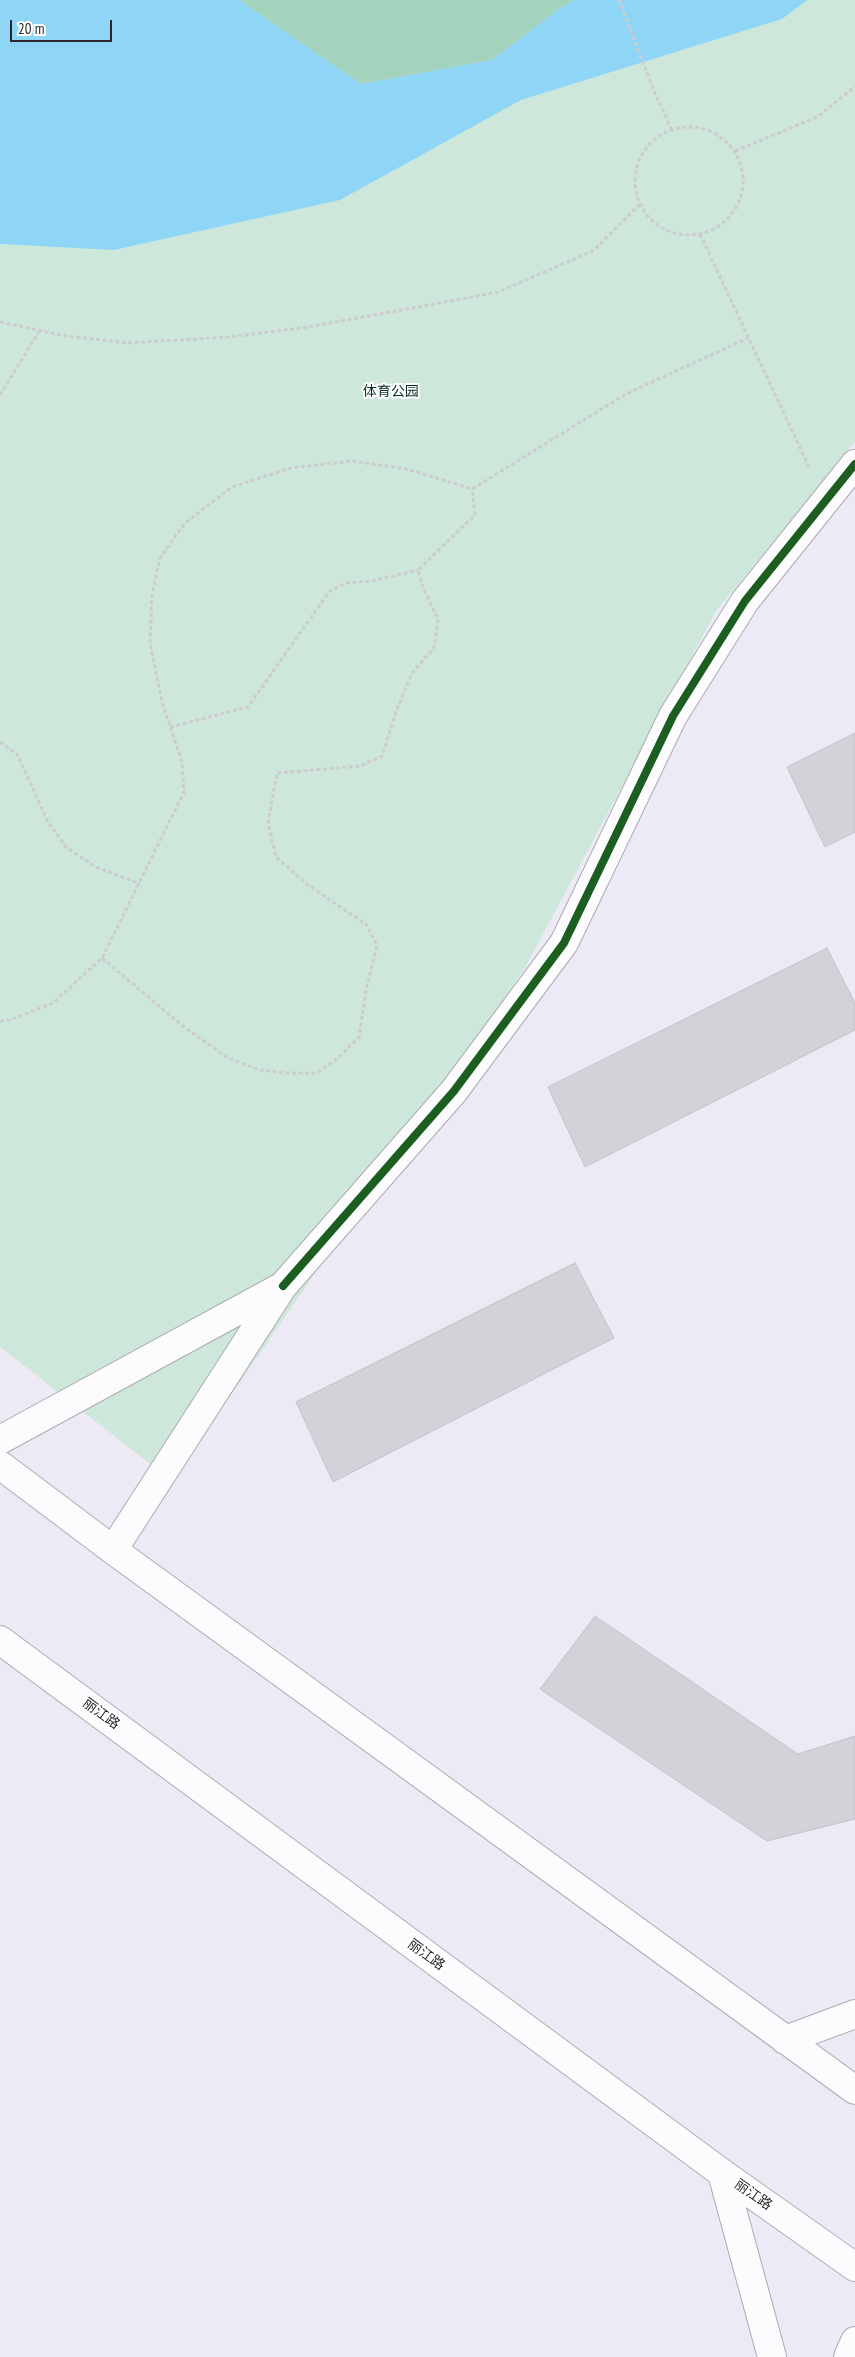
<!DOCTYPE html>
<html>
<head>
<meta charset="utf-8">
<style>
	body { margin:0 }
	#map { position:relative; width:855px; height:2357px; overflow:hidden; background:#edeaf5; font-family:"PT Sans Narrow",sans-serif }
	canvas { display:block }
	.scale { position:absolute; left:10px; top:20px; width:102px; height:22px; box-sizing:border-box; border:2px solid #2a272f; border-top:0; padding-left:6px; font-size:15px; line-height:18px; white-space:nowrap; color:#2a272f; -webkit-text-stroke:4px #fff; paint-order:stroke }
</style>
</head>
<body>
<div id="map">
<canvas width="855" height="2357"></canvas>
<div class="scale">20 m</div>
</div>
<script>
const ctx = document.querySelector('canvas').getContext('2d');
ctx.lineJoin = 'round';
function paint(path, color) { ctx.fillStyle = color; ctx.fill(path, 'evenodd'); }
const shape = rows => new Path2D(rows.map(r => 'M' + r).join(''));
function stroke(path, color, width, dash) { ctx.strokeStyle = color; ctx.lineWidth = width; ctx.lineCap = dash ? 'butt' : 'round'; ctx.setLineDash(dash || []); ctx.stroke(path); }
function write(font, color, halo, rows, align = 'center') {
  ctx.font = font + ' "PT Sans Narrow","Noto Sans SC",sans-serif'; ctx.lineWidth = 4; ctx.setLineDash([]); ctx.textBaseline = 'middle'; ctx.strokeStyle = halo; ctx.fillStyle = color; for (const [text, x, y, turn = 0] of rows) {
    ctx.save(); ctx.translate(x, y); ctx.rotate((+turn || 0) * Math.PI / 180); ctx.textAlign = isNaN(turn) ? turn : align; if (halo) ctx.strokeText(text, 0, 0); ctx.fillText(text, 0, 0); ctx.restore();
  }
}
const green = shape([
	[0,0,855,0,855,442,716,611,525,968,172,1481,0,1347]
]);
const forest = shape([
	[239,0,574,0,560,8,492,60,361,84]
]);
const water = shape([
	[0,0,239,0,361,84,492,60,560,8,574,0,807,0,782,19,521,100,340,200,114,250,0,244]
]);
const building = shape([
	[855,733,855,832,825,847,787,767,855,733],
	[827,948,855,1003,855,1030,585,1167,548,1087,827,948],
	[575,1263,614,1338,333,1482,296,1402,575,1263],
	[595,1616,798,1754,855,1736,855,1819,767,1841,540,1689,595,1616]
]);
const path = shape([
	[619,0,654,91,672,130],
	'635 181a54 54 0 1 1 108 0a54 54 0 1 1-108 0Z',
	[735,151,817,117,855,87],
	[700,234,810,469],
	[0,322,66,336,128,343,229,337,308,327,418,307,498,292,593,251,640,204],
	[0,395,40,330],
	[170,727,248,707,329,592,346,583,372,581,418,570],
	[0,742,17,754,48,822,66,847,96,867,140,884],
	[102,958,184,1027,228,1058,260,1070,286,1073,317,1073,339,1057,359,1037,366,990,377,946,367,925,308,885,276,857,268,823,277,773,360,766,382,756,397,709,412,673,434,648,438,619,424,590,418,570,475,515,472,489],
	[0,1021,10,1020,53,1003,102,958,184,792,182,762,162,702,150,643,152,595,160,558,185,523,232,487,290,468,352,461,407,469,472,489,626,394,748,338]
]);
const minor = shape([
	[283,1286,454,1091,564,943,673,716,745,601,855,464],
	[0,1440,283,1286,113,1550]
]);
const major = shape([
	[0,1465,113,1550,855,2090],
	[0,1640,722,2173,855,2267],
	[785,2040,855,2014],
	[722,2173,772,2357],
	[848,2357,855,2341]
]);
const cycleway = shape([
	[283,1286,454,1091,564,943,673,716,745,601,855,464]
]);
const parkNames = [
	["体育公园",391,392]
];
const streetNames = [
	["丽江路",101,1714,36],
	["丽江路",426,1955,36],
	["丽江路",753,2195,35]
];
paint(green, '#cde8db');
paint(forest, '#a4d3bd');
paint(water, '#8fd6f6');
paint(building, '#d4d1d9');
stroke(building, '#c4c1ca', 1);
stroke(minor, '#adaab2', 30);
stroke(major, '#adaab2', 30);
stroke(path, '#cdcbcf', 3, [4, 2.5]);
stroke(minor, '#fcfcfe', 28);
stroke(major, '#fcfcfe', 28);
stroke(cycleway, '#1b5e20', 8);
write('14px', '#0c331f', '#fff', parkNames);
write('14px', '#2a272f', '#fff', streetNames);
</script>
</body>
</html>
